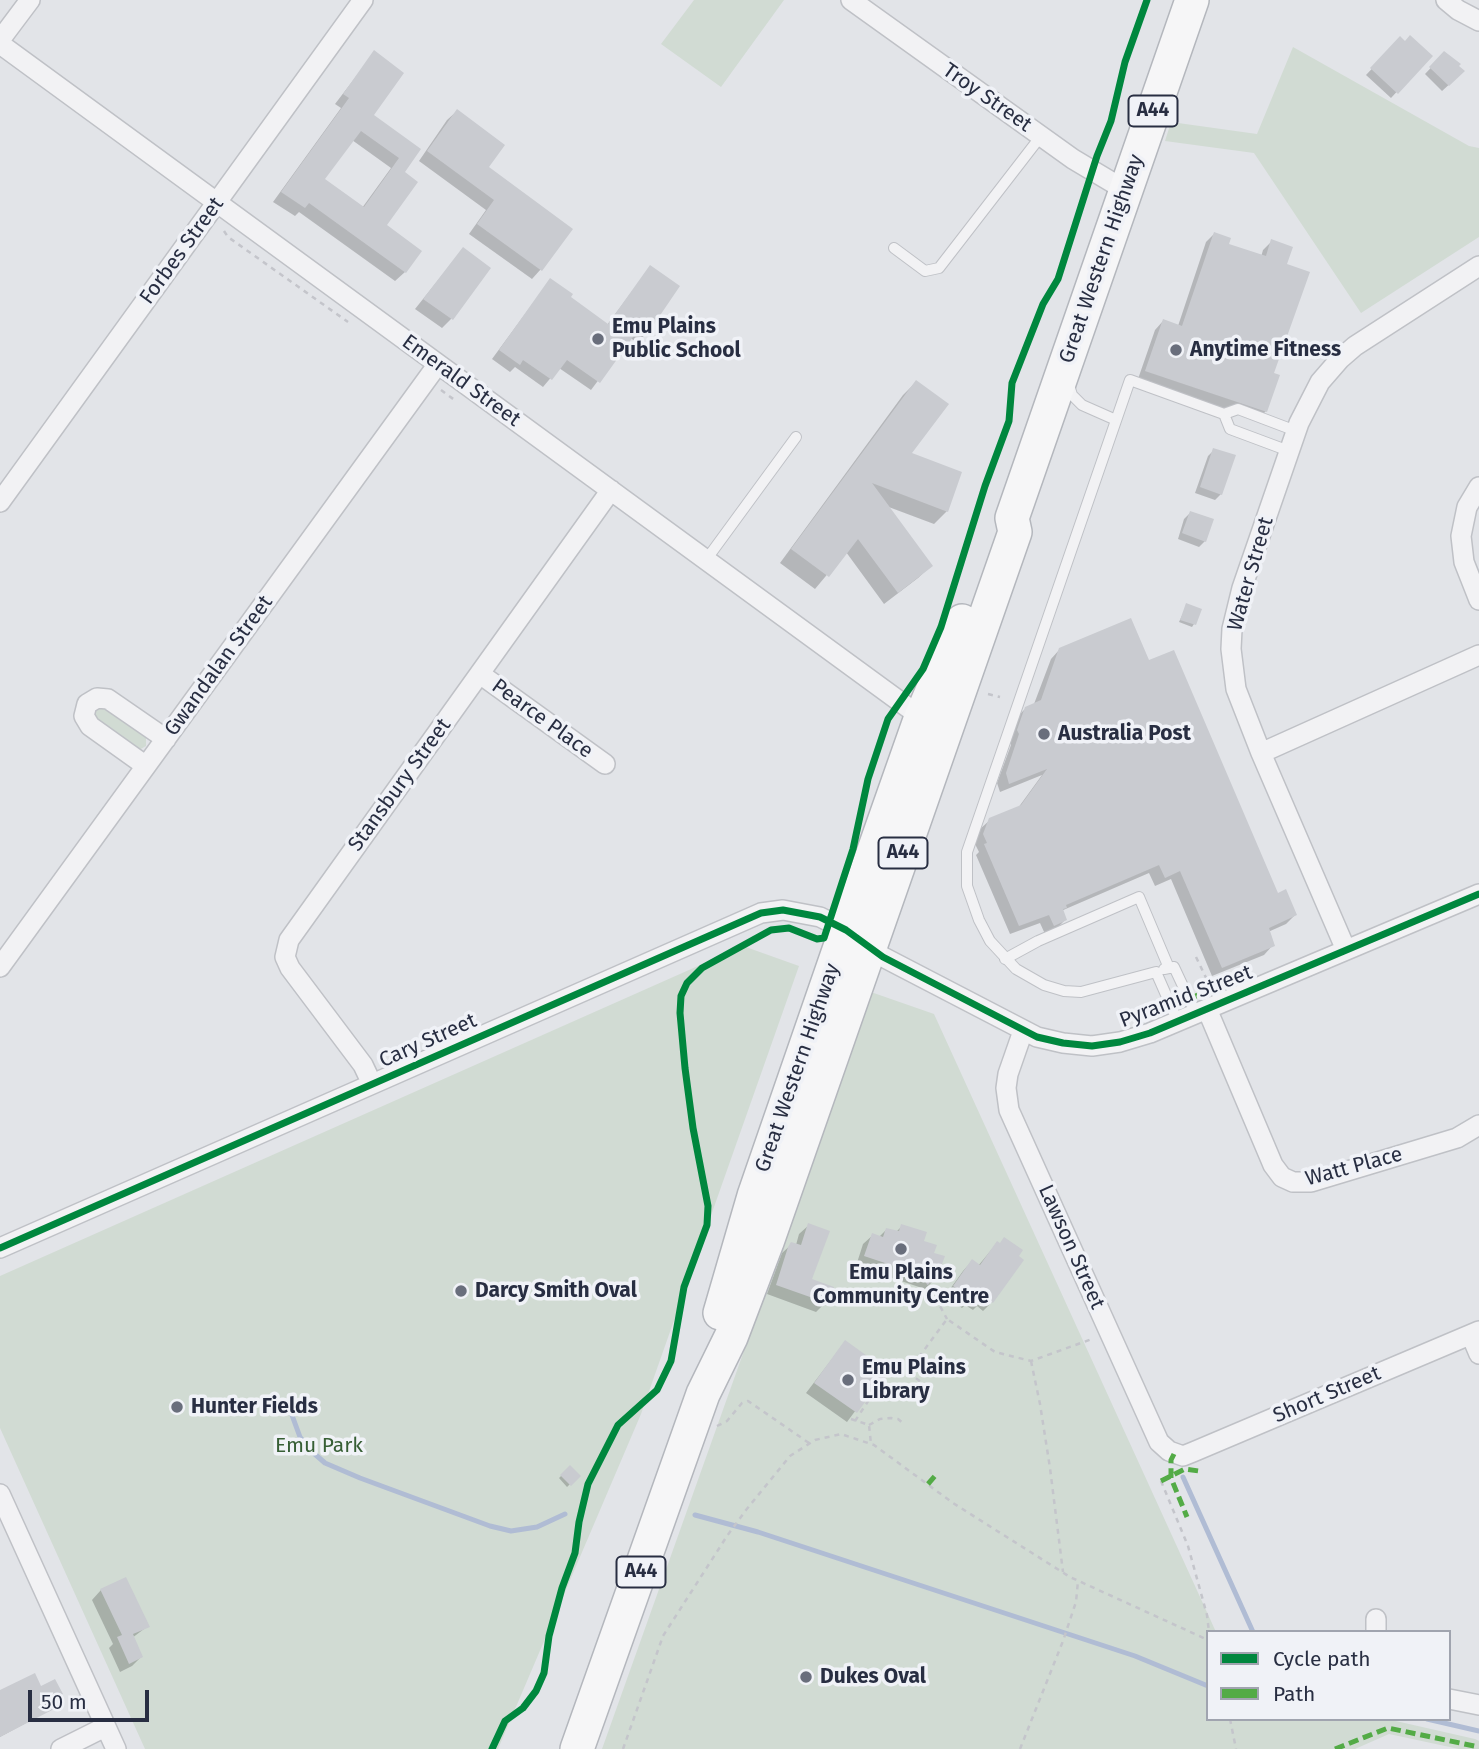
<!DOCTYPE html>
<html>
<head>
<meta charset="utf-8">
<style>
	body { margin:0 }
	#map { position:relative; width:1479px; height:1749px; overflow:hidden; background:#e2e4e8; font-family:"Fira Sans",sans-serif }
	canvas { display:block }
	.legend { position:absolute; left:1206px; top:1630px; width:245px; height:91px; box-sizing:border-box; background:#f0f2f7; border:2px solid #a0a4af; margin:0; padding:9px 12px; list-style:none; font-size:21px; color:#282e42 }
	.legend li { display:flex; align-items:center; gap:14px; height:35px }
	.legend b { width:35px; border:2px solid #a0a4af }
	.scale { position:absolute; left:28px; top:1690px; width:121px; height:32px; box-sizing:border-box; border:4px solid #282e42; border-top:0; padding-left:9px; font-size:21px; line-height:24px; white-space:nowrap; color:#282e42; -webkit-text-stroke:5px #f0f2f7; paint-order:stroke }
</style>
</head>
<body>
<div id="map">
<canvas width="1479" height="1749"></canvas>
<ul class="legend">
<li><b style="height:9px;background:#00873e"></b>Cycle path</li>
<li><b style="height:9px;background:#53ab46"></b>Path</li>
</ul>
<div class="scale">50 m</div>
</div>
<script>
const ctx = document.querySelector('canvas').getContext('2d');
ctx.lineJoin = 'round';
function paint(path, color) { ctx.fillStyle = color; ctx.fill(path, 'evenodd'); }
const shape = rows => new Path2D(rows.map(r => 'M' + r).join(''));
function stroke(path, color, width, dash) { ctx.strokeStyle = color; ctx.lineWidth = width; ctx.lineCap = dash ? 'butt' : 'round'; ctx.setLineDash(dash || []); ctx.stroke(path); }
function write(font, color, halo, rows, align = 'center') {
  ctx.font = font + ' "Fira Sans",sans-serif'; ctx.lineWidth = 7; ctx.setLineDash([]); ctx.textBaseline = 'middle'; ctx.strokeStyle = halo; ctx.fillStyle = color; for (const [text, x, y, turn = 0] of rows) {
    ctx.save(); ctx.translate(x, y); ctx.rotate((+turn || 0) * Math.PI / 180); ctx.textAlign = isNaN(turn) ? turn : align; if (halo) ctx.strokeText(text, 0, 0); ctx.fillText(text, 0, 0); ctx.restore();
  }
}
const green = shape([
	[694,0,784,0,721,87,661,44],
	[1293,47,1469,146,1479,148,1479,237,1361,313,1254,153,1165,141,1171,122,1257,134],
	[102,705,146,736,146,746,139,750,94,717,95,709],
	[743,946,799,966,641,1414,498,1749,145,1749,0,1428,0,1276],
	[868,991,934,1014,1216,1632,1208,1632,1208,1719,1387,1719,1475,1739,1479,1741,1479,1749,1459,1749,1389,1734,1355,1749,602,1749,750,1334]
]);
const shadow = shape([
	[1400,39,1430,56,1391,98,1366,75],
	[374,53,371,115,419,149,402,172,384,225,405,272,395,281,299,212,295,216,273,202,341,108,335,104],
	[352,140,391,168,362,208,322,180],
	[1444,54,1463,72,1442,91,1425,74],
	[457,111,541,269,532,279,469,234,486,210,419,161,447,120],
	[1214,234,1227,245,1261,257,1263,250,1272,241,1285,265,1266,411,1257,420,1138,379,1155,330,1163,321,1178,326,1206,242],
	[463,249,451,319,442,328,415,309],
	[650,267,645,335,637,342,630,338,591,390,559,368,543,387,515,367,510,372,492,359,550,280,568,297,607,325],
	[916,382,910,454,947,511,934,524,886,506,931,566,918,578,884,604,846,552,815,589,780,563,903,395],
	[1214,450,1221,494,1215,500,1195,493,1208,456],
	[1190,513,1205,541,1199,547,1178,539,1184,519],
	[1187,605,1194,624,1192,627,1179,622],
	[1060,649,1148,662,1277,895,1295,915,1286,924,1268,932,1273,945,1264,955,1212,976,1171,879,1155,886,1149,873,1061,911,1065,920,1056,929,1045,934,1040,923,1010,934,976,855,979,852,975,844,980,829,990,820,1018,808,1042,775,1000,792,997,783,1011,745,1009,740,1016,718,1026,708,1034,704,1051,659],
	[809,1225,810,1280,826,1302,816,1312,767,1294,782,1253,792,1244,796,1245,799,1234],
	[902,1226,922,1242,932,1254,935,1279,925,1289,856,1266,863,1244,873,1235,879,1237,887,1229,896,1232],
	[997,1243,992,1302,983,1311,977,1306,973,1310,965,1305,962,1308,945,1296,963,1271,972,1261,978,1266],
	[845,1342,885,1371,847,1422,806,1393],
	[570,1467,578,1476,567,1487,559,1478],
	[101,1590,148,1626,132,1638,141,1657,132,1666,120,1672,109,1648,113,1644,92,1600],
	[40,1689,60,1694,49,1701,52,1709,0,1737,0,1690]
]);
const stream = shape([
	[289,1407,300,1437,309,1449,325,1463,360,1478,490,1526,511,1531,537,1527,565,1514],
	[1183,1477,1253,1632],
	[695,1515,758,1532,1135,1656,1208,1686],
	[1427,1719,1479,1731]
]);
const building = shape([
	[1410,35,1433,56,1398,94,1370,68,1400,36,1405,41],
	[374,50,404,73,374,115,421,149,405,172,418,182,387,225,422,251,406,273,309,203,305,208,281,192,349,98,343,94],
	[361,131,399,158,364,207,325,179],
	[1444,51,1461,64,1459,66,1465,71,1449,86,1429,67],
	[457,109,505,145,489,167,573,229,542,271,477,224,494,200,427,151],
	[1214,232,1231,238,1229,244,1266,256,1271,239,1293,247,1287,264,1310,272,1274,373,1280,375,1267,412,1145,371,1163,319,1182,326],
	[463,247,491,268,453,320,423,299],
	[650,265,680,286,646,336,638,330,600,383,567,360,552,380,523,360,520,365,499,350,550,278,573,294,571,297,608,324],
	[916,380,949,404,912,453,962,472,948,512,872,483,933,566,898,593,858,539,829,577,791,549],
	[1213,448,1236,455,1222,495,1200,487],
	[1190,511,1214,519,1206,542,1182,533],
	[1186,603,1202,609,1196,625,1180,620],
	[1131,618,1149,660,1174,650,1278,893,1286,889,1297,915,1269,928,1275,946,1222,968,1180,871,1165,878,1159,865,1066,905,1067,908,1063,909,1067,920,1054,926,1049,915,1019,926,984,844,987,843,983,834,989,818,1021,805,1047,769,1009,784,1006,773,1019,734,1017,730,1025,707,1041,700,1059,648],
	[808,1223,830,1231,812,1279,834,1287,827,1303,776,1285,788,1247,791,1242,801,1245],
	[901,1224,927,1232,924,1241,937,1245,934,1253,945,1256,936,1280,864,1256,872,1233,883,1237,886,1228,899,1231],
	[1004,1237,1023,1250,1019,1256,1024,1260,993,1303,986,1298,983,1302,976,1297,973,1300,953,1286,972,1259,980,1265,997,1241,1000,1243],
	[845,1340,888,1371,857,1413,814,1383],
	[570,1465,581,1476,571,1486,560,1475],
	[126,1577,150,1627,133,1634,143,1657,129,1664,117,1637,122,1635,100,1589],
	[35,1673,41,1686,55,1679,63,1694,50,1700,54,1709,0,1737,0,1690]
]);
const path = shape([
	[224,231,228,237,348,322],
	[441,390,456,401],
	[988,694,1000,697],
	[1196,957,1210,986],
	[926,1280,947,1319],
	[1031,1361,1040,1404,1050,1468,1063,1572],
	[908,1372,930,1389],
	[851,1419,869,1425,871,1444],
	[855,1421,888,1371,903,1368,908,1372,947,1319,995,1352,1031,1361,1092,1339],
	[869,1425,880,1419,891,1418,898,1419,904,1424],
	[717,1426,727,1421,742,1403,748,1401,809,1443],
	[1161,1481,1188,1546,1207,1615,1209,1632],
	[1230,1719,1236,1749],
	[623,1749,663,1636,727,1536,746,1510,790,1456,815,1440,841,1434,874,1445,953,1503,1070,1577,1208,1640],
	[1020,1749,1063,1641,1076,1602,1078,1581]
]);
const service = shape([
	[894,248,925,271,939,268,1041,136],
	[1069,385,1072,395,1082,405,1116,420],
	[1224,414,1230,429,1289,451],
	[706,560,796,437],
	[1005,959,1038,941,1139,897,1169,968],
	[1164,969,1174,967,1196,1014],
	[1178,1022,1156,972,1081,992,1064,991,1044,985,1016,969,990,941,979,920,967,886,967,852,1130,380,1224,414,1238,409,1296,431]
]);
const minor = shape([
	[851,0,1073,159,1125,190],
	[1446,0,1458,10,1479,21],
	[0,40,30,0],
	[0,44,921,717],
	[1479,487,1467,507,1461,536,1464,562,1479,600],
	[0,502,363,0],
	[480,674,605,764],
	[1261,753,1479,655],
	[146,766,90,726,84,716,87,704,97,698,108,699,166,739],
	[1346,950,1261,753,1236,689,1231,649,1232,629,1242,588,1299,423,1320,382,1340,359,1355,346,1479,266],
	[0,967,438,364],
	[1207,1009,1273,1165,1282,1177,1293,1182,1311,1182,1457,1138,1479,1125],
	[1023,1031,1008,1074,1006,1088,1009,1110,1159,1442,1169,1451,1183,1456,1193,1452,1479,1331],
	[372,1084,363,1065,290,968,285,957,289,940,611,490],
	[0,1248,761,913,783,910,820,917,846,930,883,957,1037,1037,1063,1043,1092,1046,1120,1042,1150,1033,1479,894],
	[1471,1335,1479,1354],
	[0,1494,116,1749],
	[1376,1619,1376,1632],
	[1449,1699,1479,1705],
	[61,1749,105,1727]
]);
const trunk = shape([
	[720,1313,754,1196,846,930,921,717,962,621],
	[577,1749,703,1394,731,1337,767,1242,1015,532,1012,518,1192,0]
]);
const quiet = shape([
	[1189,1000,1203,992],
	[1174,1454,1171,1460,1171,1478,1187,1517],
	[1161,1481,1185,1469,1199,1471],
	[928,1484,935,1476],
	[1335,1749,1388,1728,1479,1747]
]);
const cycleway = shape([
	[0,1248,761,913,783,910,820,917,846,930,883,957,1037,1037,1063,1043,1092,1046,1120,1042,1150,1033,1479,894],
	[492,1749,505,1721,523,1708,536,1691,544,1673,549,1636,562,1588,575,1553,579,1522,588,1484,618,1425,657,1390,671,1361,684,1287,707,1225,708,1206,693,1128,685,1068,680,1013,681,996,687,983,702,968,771,930,789,928,817,939,824,938,853,849,868,779,888,719,923,669,941,627,985,486,1009,421,1012,383,1043,304,1058,279,1097,156,1111,121,1125,62,1147,0]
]);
const markers = [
	[598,339,7,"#696e7c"],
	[1176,350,7,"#696e7c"],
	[1044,734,7,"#696e7c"],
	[901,1249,7,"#696e7c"],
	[461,1291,7,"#696e7c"],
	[848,1380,7,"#696e7c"],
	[177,1407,7,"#696e7c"],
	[806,1677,7,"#696e7c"]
];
const shields = [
	[1153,111,49],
	[903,853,49],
	[641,1572,49]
];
const shieldNames = [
	["A44",1153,111],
	["A44",903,853],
	["A44",641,1572]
];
const streetNames = [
	["Troy Street",987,98,35],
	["Forbes Street",182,251,-54],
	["Great Western Highway",1102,259,-71],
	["Emerald Street",461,381,36],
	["Water Street",1251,574,-74],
	["Gwandalan Street",219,666,-54],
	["Pearce Place",542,719,36],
	["Stansbury Street",400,785,-54],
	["Pyramid Street",1186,997,-21],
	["Cary Street",428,1041,-24],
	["Great Western Highway",798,1068,-71],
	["Watt Place",1354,1167,-15],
	["Lawson Street",1071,1247,66],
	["Short Street",1327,1395,-23]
];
const poiNames = [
	["Emu Plains",612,327],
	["Public School",612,351],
	["Anytime Fitness",1190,350],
	["Australia Post",1058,734],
	["Emu Plains",901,1273,"center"],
	["Community Centre",901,1297,"center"],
	["Darcy Smith Oval",475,1291],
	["Emu Plains",862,1368],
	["Library",862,1392],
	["Hunter Fields",191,1407],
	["Dukes Oval",820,1677]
];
const parkNames = [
	["Emu Park",319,1446]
];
paint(green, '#d1dbd3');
paint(shadow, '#0003');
stroke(stream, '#b0bcd4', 5);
paint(building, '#c9cbd0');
stroke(service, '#bfc1c6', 12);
stroke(minor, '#bfc1c6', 22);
stroke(trunk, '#b4b7bd', 36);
stroke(path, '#c4c5cb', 2.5, [5, 5]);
stroke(service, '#f2f2f4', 10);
stroke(minor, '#f2f2f4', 19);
stroke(trunk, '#f6f6f7', 33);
stroke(quiet, '#53ab46', 5, [10, 5]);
stroke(cycleway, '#00873e', 7);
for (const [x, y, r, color] of markers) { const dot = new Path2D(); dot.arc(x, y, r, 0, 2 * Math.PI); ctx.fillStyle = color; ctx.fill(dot); stroke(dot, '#f0f2f7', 2.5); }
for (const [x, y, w] of shields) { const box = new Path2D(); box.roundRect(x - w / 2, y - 15.5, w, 31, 5); ctx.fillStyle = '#f0f2f7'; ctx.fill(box); stroke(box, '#282e42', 2); }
write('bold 19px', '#282e42', null, shieldNames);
write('21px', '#282e42', '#f0f2f7', streetNames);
write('bold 21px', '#282e42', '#f0f2f7', poiNames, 'left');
write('21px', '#375f35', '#f0f2f7', parkNames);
</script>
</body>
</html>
